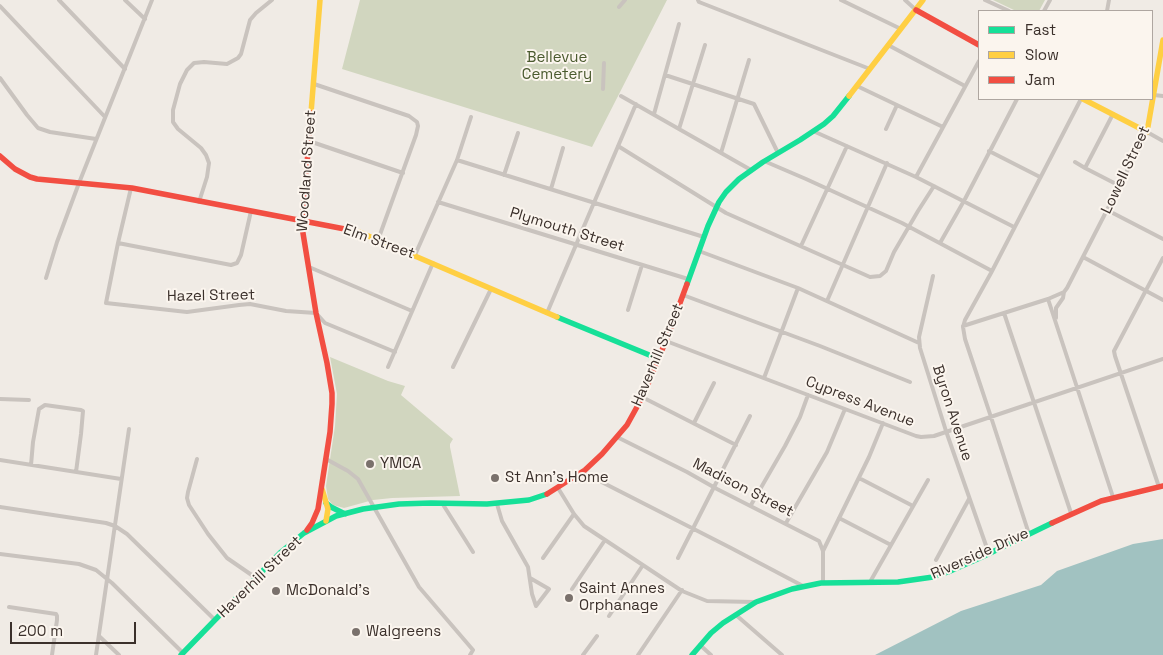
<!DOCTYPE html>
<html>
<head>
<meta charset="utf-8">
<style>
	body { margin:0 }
	#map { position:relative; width:1163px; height:655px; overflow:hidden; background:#f0ebe5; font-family:"Space Grotesk",sans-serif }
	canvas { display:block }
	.legend { position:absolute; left:978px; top:10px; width:175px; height:90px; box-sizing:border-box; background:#fbf5ee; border:1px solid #aea6a0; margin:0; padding:6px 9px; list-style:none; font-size:15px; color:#3b302b }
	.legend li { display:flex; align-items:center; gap:10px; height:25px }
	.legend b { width:25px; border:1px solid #aea6a0 }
	.scale { position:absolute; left:10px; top:622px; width:126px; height:22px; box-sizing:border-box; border:2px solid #3b302b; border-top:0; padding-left:6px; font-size:15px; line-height:18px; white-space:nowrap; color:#3b302b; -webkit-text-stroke:4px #fbf5ee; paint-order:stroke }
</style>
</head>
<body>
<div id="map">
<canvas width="1163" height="655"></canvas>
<ul class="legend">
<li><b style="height:6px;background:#16e098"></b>Fast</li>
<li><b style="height:6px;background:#ffcf43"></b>Slow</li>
<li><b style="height:6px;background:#f24e42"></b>Jam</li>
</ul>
<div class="scale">200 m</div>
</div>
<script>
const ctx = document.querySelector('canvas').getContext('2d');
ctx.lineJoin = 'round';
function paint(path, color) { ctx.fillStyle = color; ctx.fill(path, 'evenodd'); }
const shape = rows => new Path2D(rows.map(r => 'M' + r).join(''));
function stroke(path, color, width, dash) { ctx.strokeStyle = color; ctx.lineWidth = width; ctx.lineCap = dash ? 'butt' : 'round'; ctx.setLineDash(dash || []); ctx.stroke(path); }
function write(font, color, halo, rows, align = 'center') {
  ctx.font = font + ' "Space Grotesk",sans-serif'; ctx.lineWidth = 4; ctx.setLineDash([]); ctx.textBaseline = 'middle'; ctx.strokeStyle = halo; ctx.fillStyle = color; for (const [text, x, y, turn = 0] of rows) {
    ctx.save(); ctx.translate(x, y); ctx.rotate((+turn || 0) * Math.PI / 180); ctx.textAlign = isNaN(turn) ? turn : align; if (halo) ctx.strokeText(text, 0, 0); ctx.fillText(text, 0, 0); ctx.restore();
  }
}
const green = shape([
	[360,0,667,0,592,147,342,69],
	[993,0,1045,0,1039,11,1016,11],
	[330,357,388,381,405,386,401,395,453,439,450,444,450,447,460,496,392,498,373,500,344,508,333,505,328,499,326,486,335,426,337,394]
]);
const water = shape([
	[1163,539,1163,655,875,655,961,611,1041,585,1057,571,1133,544]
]);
const street = shape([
	[59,0,125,69],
	[125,0,145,19],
	[698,0,699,2,870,69],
	[841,0,901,29],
	[905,0,916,10],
	[985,0,1009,11],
	[0,6,105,117],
	[619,7,625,0],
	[1044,11,1050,0],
	[1107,11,1109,0],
	[888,45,965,86],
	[665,75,754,104,778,153],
	[0,78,27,115,38,128,50,132,96,139],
	[314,84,409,116,417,122,418,126,416,135,378,240],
	[857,86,943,127],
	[603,89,604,63],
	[1154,95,1163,96],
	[621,96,751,170],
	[654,114,679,24],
	[1113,114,1085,168,1120,186],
	[679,129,705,45],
	[886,129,897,105],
	[813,131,916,177,1014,227],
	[309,141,403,173],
	[618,146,726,213,870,277,880,276,886,271,894,252,918,211,934,186],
	[989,151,1040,177],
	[721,153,749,60],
	[457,160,704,237],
	[764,161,806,179,902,223,992,271],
	[1075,162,1085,168],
	[504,175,518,133],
	[916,177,979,61],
	[131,188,118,243,106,303,187,312,239,305,250,304,286,311,316,313,325,323,395,352],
	[551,189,563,148],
	[199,202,207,177,209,163,206,155,201,148,178,129,173,122,173,110,180,84,187,70,194,63,204,62,227,64,238,58,241,54,250,20,256,13,272,0],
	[438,202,688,279],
	[1107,210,1163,239],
	[118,243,231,265,237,263,241,255,251,211],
	[940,243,965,199,1017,99],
	[801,246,847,146],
	[699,251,798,288,919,343],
	[415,255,457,160,471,117],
	[1083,257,1163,300],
	[309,267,412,311],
	[933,276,919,337,920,348,946,431,989,554],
	[46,278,57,242,79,183,152,0],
	[683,295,820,346,910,382],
	[827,301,887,163],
	[628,310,642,265],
	[547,313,636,104],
	[1004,313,1071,513],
	[1056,318,1056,308,1063,298,1064,292],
	[963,326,1048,299],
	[666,341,916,436,921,437,934,436,1163,359],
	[388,367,433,263],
	[453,367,491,289],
	[764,378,798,288],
	[642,397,736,445],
	[0,399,29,400],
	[694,423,714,383],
	[617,437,687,472,717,489,819,541,823,551,823,582],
	[197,459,188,492,187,498,189,505,208,534,227,558,256,578],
	[326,459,348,471,358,479,419,587,473,650,470,655],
	[0,460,121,479],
	[31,465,33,442,39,409,45,405,81,410,83,411,81,434,76,472],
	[582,472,731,548,803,586],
	[859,478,913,506],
	[1159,487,1115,356,1114,351,1163,258],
	[558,488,574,514,584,526,682,591,707,601,754,602],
	[1113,497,1048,299,1064,292,1067,288,1147,132,1163,141],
	[442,503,473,552],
	[497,504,502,521,528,567,532,594,536,606,549,589,530,578],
	[751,505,785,446,800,417,808,395],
	[0,507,106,523,115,526,127,534,215,620],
	[839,518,891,545],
	[786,523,827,452,845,409],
	[1029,534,990,414,965,339,963,327,965,320,991,273,1081,99],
	[823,551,869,457,883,423],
	[0,554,79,564,96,570,112,583,183,653],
	[543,558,574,514],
	[678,558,750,416],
	[936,560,969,499],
	[870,582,928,480],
	[572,589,605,540],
	[9,607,56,614,57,616,57,620,52,655],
	[736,615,782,655],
	[609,616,643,565],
	[99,636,119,655],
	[700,645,711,655],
	[96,655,129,429],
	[583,655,597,636],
	[638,655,682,590]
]);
const fast = shape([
	[687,284,708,226,719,202,726,192,739,179,763,162,800,140,824,124,833,116,849,96],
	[557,317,659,359],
	[326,503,331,507,345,514],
	[181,655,281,552,304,533,336,516,363,509,399,504,431,503,487,504,529,500,547,494],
	[692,655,711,633,723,623,756,602,792,589,821,583,898,582,933,577,948,572,982,557,1052,523]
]);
const slow = shape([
	[849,96,923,0],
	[1083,99,1147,132,1163,40],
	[311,113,320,0],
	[350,230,359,232,557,317],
	[322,489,328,509,326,521]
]);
const jam = shape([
	[916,10,979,45],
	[0,156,15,169,30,177,37,179,132,188,350,230],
	[547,494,585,470,602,454,627,425,643,396,667,338,687,284],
	[1052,523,1101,501,1163,486],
	[307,530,312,523,318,509,330,432,332,404,332,393,327,363,316,313,302,227,311,113]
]);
const markers = [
	[370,464,5,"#7a716c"],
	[495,478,5,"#7a716c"],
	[276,591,5,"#7a716c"],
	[569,598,5,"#7a716c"],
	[356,632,5,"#7a716c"]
];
const parkNames = [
	["Bellevue",557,58],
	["Cemetery",557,75]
];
const streetNames = [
	["Lowell Street",1126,170,-65],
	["Woodland Street",307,171,-86],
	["Plymouth Street",567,230,17],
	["Elm Street",379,242,20],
	["Hazel Street",211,296,-1],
	["Haverhill Street",658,355,-67],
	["Cypress Avenue",860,402,21],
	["Byron Avenue",952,413,72],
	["Madison Street",743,488,27],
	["Riverside Drive",980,554,-24],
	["Haverhill Street",260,577,-44]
];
const poiNames = [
	["YMCA",380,464],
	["St Ann's Home",505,478],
	["Saint Annes",579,589],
	["Orphanage",579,606],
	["McDonald's",286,591],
	["Walgreens",366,632]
];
paint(green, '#d1d6bf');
paint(water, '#a1c2c1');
stroke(street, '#c9c3be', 4);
stroke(fast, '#16e098', 5.5);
stroke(slow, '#ffcf43', 5.5);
stroke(jam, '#f24e42', 5.5);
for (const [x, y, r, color] of markers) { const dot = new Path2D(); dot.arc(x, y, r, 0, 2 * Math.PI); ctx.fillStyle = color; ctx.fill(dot); stroke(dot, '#fbf5ee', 2); }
write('15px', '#4a5a2e', '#fbf5ee', parkNames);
write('15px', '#3b302b', '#fbf5ee', streetNames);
write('15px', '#3b302b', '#fbf5ee', poiNames, 'left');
</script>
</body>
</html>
